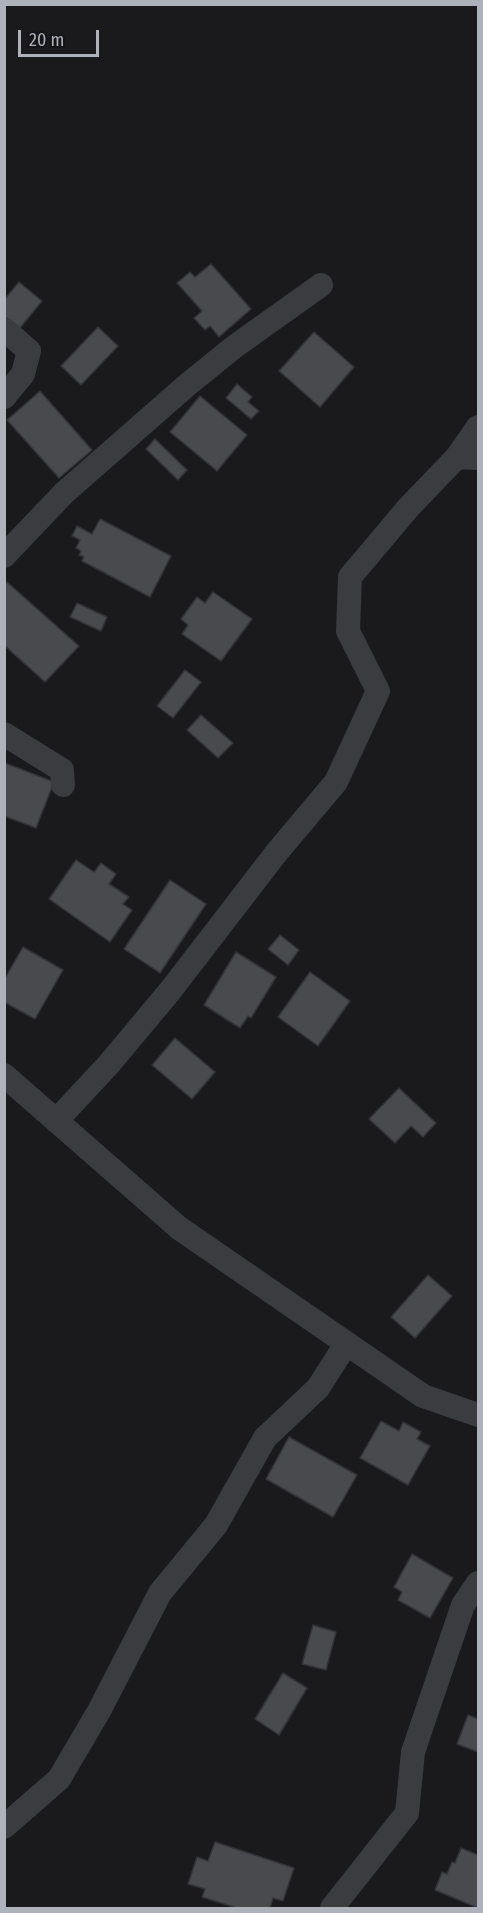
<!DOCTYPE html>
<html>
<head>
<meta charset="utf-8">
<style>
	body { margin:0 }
	#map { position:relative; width:483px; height:1913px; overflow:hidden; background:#1a1a1c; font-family:"Fira Sans Condensed",sans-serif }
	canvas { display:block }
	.frame { position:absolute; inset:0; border:6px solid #aeb2ba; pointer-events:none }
	.scale { position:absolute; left:18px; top:30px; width:81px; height:27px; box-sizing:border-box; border:3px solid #aeb2ba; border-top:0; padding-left:8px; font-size:18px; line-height:21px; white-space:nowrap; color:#aeb2ba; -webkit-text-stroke:4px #151517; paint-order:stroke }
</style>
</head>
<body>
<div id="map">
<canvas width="483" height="1913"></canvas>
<div class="frame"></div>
<div class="scale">20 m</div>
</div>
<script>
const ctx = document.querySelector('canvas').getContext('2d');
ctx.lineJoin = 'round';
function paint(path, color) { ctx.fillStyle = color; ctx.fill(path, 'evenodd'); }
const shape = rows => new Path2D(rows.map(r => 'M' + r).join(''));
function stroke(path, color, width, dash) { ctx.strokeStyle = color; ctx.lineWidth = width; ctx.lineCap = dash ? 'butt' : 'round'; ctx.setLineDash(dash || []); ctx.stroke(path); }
const building = shape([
	[211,264,251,309,219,337,210,326,205,330,194,318,202,311,177,283,190,272,195,277,211,264],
	[19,282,42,301,20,328,4,316,4,300,19,282],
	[98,327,118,346,81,385,61,366,98,327],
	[314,332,354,367,320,407,279,371,314,332],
	[237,384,252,397,248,402,259,411,251,419,226,398,237,384],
	[40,391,92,450,59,478,7,420,40,391],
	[200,396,247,435,217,471,170,432,200,396],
	[155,439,187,470,178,480,146,449,155,439],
	[100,519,171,556,150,597,82,561,84,557,79,555,81,551,76,548,80,540,72,536,77,526,92,534,100,519],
	[7,582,79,646,45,682,4,645,4,585,7,582],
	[213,592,252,619,221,661,182,634,188,625,181,619,197,597,205,603,213,592],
	[77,603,107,617,101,631,70,617,77,603],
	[185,670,201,682,173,718,157,706,185,670],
	[201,715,233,743,218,758,187,730,201,715],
	[5,763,54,782,36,828,4,816,5,763],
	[76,860,94,872,101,863,116,874,109,884,129,897,123,904,132,910,110,942,49,899,76,860],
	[170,880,206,904,160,973,124,949,170,880],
	[280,935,299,950,288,965,268,949,280,935],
	[23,947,63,970,35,1019,4,1002,4,980,23,947],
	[236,952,276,977,251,1018,248,1016,240,1028,204,1005,236,952],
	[310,972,350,1001,318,1046,278,1017,310,972],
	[175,1038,215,1072,192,1099,152,1065,175,1038],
	[399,1088,436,1123,423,1137,411,1126,395,1143,369,1119,399,1088],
	[428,1275,452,1296,415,1338,391,1317,428,1275],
	[381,1421,399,1431,403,1422,421,1432,417,1439,430,1446,408,1485,360,1458,381,1421],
	[289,1437,357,1475,333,1517,266,1479,289,1437],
	[412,1554,453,1578,430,1618,398,1600,402,1592,394,1587,412,1554],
	[313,1625,336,1632,326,1670,302,1664,313,1625],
	[283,1673,307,1688,279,1735,255,1719,283,1673],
	[468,1715,478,1719,478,1752,457,1744,468,1715],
	[215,1842,294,1868,283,1901,273,1898,270,1908,237,1908,202,1897,205,1889,188,1884,197,1857,208,1861,215,1842],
	[461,1848,478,1855,478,1908,435,1890,442,1872,447,1874,452,1862,455,1863,461,1848]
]);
const street = shape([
	[4,329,29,351,23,374,4,397],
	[457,457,478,427],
	[4,556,64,493,186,386,234,347,321,285],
	[4,734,62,770,63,785],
	[4,1075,179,1228,423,1396,478,1415],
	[56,1121,109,1064,170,991,277,852,336,782,378,691,348,631,350,577,408,508,457,457,478,458],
	[4,1827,59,1779,99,1711,160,1593,216,1525,265,1438,318,1388,346,1344],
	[332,1908,407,1813,413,1752,463,1605,478,1583]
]);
paint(building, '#494a4e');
stroke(building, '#343438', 1.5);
stroke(street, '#3b3c40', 24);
</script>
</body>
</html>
